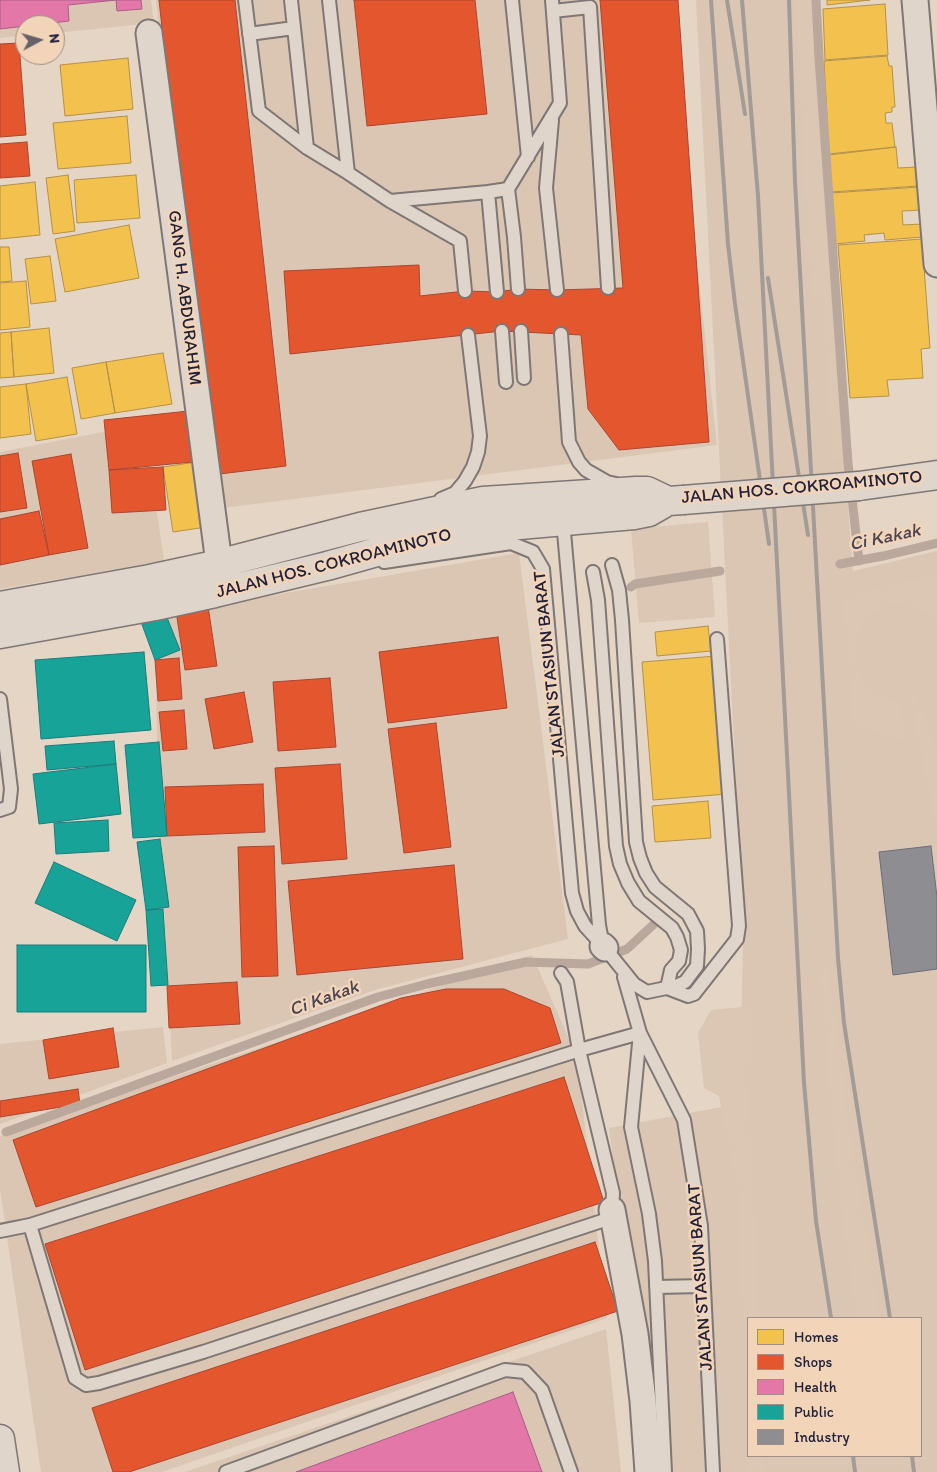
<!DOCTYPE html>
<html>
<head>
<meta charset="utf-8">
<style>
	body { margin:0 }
	#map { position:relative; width:937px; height:1472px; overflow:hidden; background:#e5d5c5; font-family:Itim,sans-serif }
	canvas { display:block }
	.legend { position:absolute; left:747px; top:1317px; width:175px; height:140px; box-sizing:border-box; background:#f2d4b8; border:1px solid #9f8d86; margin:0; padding:6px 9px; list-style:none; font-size:15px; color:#22223b }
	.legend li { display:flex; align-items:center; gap:10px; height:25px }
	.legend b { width:25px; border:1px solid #9f8d86 }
	.north { position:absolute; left:15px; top:15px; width:50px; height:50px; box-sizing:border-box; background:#f2d4b8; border:1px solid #9f8d86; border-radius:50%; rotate:84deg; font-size:14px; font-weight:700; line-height:20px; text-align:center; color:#22223b }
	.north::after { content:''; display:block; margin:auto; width:18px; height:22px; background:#66616b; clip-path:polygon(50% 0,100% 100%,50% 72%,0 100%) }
</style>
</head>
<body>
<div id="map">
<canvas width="937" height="1472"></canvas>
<ul class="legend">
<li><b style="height:14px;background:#f2c14e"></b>Homes</li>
<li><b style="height:14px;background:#e4572e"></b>Shops</li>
<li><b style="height:14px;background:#e377a8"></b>Health</li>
<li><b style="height:14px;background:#17a398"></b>Public</li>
<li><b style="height:14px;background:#8d8d92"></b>Industry</li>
</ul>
<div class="north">N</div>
</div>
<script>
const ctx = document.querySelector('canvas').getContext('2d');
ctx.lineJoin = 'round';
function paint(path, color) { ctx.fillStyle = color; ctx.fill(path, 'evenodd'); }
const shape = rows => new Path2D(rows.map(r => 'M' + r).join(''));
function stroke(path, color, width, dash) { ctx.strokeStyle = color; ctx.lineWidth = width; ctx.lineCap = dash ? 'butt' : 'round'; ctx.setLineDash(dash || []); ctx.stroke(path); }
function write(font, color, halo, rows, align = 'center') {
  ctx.font = font + ' Itim,sans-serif'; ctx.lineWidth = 5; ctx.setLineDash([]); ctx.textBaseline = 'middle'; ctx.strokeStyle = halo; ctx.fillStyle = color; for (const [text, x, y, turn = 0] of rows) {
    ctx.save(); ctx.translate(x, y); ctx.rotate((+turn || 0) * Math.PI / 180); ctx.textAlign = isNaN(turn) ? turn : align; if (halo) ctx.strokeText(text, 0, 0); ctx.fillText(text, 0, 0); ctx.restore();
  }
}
const built = shape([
	[0,0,151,0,154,23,55,33,55,25,25,25,25,35,0,38],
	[156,0,672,0,679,97,717,445,215,509],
	[696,0,812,0,814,76,853,571,937,551,937,1472,647,1472,635,1330,609,1128,738,1104,742,1000,743,938,739,840],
	[748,1318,921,1318,921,1456,748,1456],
	[144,424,164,561,0,589,0,452],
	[519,553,568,939,378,989,172,1061,158,792,155,622,233,602],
	[532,955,577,1057,607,1318,162,1472,41,1472,0,1189,0,1136],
	[163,1027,167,1063,0,1124,0,1044],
	[606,1329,621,1472,185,1472]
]);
const green = shape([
	[796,0,820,0,850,459,833,461,822,301,811,302],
	[708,522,715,617,639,623,631,529],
	[937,573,937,625,934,619,918,608,889,604,867,618,857,634,855,667,865,686,876,695,900,701,906,742,853,726,844,601,851,594],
	[914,695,937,746,937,833,911,702],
	[821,970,828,970,852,1149,880,1318,857,1318,841,1205,831,1104],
	[752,1006,750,1114,758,1318,748,1318,748,1434,738,1214,738,1192,719,1096,704,1088,698,1033,711,1010],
	[749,1456,763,1456,764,1472,750,1472]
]);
const homes = shape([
	[827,0,870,0,827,5,827,0],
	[885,4,888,55,825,60,823,9,885,4],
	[887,56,889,66,892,66,895,107,892,107,892,112,885,113,886,123,892,123,895,147,829,154,824,61,887,56],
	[128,58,133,109,65,116,60,65,128,58],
	[127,116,131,163,58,169,53,123,127,116],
	[896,147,898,168,917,167,918,186,831,192,829,155,896,147],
	[68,175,75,231,53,234,46,178,68,175],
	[136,175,140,218,77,223,74,180,136,175],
	[35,182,40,235,0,239,0,186,35,182],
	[919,187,921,210,902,211,903,225,922,224,923,237,885,240,884,233,864,235,865,241,835,244,831,193,919,187],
	[129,225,139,278,65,292,55,239,129,225],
	[922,239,930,348,921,349,923,378,887,380,889,396,850,398,838,245,922,239],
	[0,247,9,247,12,281,0,282,0,247],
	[50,256,56,301,31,304,25,259,50,256],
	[26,281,30,327,0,330,0,283,26,281],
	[49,328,54,373,14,377,11,332,49,328],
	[11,332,14,377,0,378,0,333,11,332],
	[163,353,172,404,115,413,106,362,163,353],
	[106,362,115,413,81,419,72,368,106,362],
	[67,377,77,434,36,441,26,384,67,377],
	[26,384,31,434,0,438,0,387,26,384],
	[203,461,213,526,173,532,163,467,203,461],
	[708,626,711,651,657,656,655,632,708,626],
	[716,656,727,794,653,800,642,662,716,656],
	[708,801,711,838,655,842,652,806,708,801]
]);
const shops = shape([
	[159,0,235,0,286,466,211,475,159,0],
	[354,0,475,0,487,114,367,126,354,0],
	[600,0,678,0,709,442,619,450,588,409,581,335,502,331,290,354,284,271,419,265,420,296,465,291,497,292,518,289,557,290,623,288,600,0],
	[19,43,26,135,0,137,0,44,19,43],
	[27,142,30,176,0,178,0,144,27,142],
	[198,410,203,461,109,470,104,420,198,410],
	[18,453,27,508,0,512,0,456,18,453],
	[71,454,88,548,49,555,32,461,71,454],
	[163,467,166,510,112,513,109,470,163,467],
	[39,511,49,555,0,565,0,519,39,511],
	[208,606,217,666,185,670,176,611,208,606],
	[498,637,507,708,388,723,379,652,498,637],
	[179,658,182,699,158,701,155,660,179,658],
	[330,678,336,747,278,751,273,682,330,678],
	[244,692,253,742,214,749,205,699,244,692],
	[184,710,187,749,163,751,159,712,184,710],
	[436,723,451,847,404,853,388,729,436,723],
	[340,764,347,859,282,864,275,768,340,764],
	[263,784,265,832,167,836,165,787,263,784],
	[274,846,278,976,242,977,238,847,274,846],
	[454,865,463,959,297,975,288,881,454,865],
	[237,982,240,1024,169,1028,167,986,237,982],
	[446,989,504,989,550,1008,561,1043,36,1207,13,1140,401,998,446,989],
	[113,1028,119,1067,49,1079,43,1040,113,1028],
	[564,1077,604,1202,85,1370,45,1244,564,1077],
	[78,1089,80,1104,0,1117,0,1101,78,1089],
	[595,1242,618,1311,129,1472,113,1472,92,1408,595,1242]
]);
const health = shape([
	[0,0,141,0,142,9,117,11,116,0,68,5,69,21,0,29,0,0],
	[513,1392,542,1472,296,1472,513,1392]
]);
const public = shape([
	[164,610,180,650,155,660,140,619,164,610],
	[144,652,151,730,41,739,35,660,144,652],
	[114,741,116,764,47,770,45,746,114,741],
	[159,742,167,836,133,838,125,745,159,742],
	[116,764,121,814,39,824,33,774,116,764],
	[108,820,109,851,56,854,54,823,108,820],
	[160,839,169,907,146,910,137,842,160,839],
	[54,862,136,900,117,941,35,903,54,862],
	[163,909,168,985,151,986,146,910,163,909],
	[17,945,146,945,146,1012,17,1012,17,945]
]);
const industry = shape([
	[931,846,937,897,937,969,893,975,879,852,931,846]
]);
const stream = shape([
	[816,0,819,58,848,463,859,561],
	[840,564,883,556,937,543],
	[631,587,635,584,720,571],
	[6,1132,378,997,427,984,526,962,588,964,627,949,654,924]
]);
const lane = shape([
	[245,0,259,111,307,148,348,173,390,201,460,241,465,291],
	[291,0,307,148],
	[329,0,348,173],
	[512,0,528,157],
	[553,11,590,7,608,288],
	[249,34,294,28],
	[552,120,546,188,557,290],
	[508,189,514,237,518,289],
	[488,192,497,292],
	[390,201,488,192,508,189,560,103,552,0],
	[502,331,506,382],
	[521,331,524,378],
	[561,334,569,442,579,462,586,470,607,482,616,484],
	[441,499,455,493,465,481,473,467,478,452,480,436,468,335],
	[563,521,599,925,603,946],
	[384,562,511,543,533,552,543,569,572,893,577,911,585,926,603,946],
	[593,572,598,600,616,846,620,864,628,883,639,901,672,928,677,937,681,950,679,961,671,970,667,988],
	[0,699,11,789,9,807,0,810],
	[605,948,634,984,647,992,676,986,685,982,697,966,698,949,697,931,688,914,655,887,646,873,640,858,636,842,622,620,619,590,612,565],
	[624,977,640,1033,684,1120,701,1226,713,1472],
	[667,988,688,996,694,994,737,939,739,926,717,639],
	[640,1033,631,1127,649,1214,655,1261,665,1472],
	[30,1225,75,1378,86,1385,99,1383,203,1352,605,1220,612,1210,613,1193,579,1050,567,982,561,973],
	[0,1231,30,1225,583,1049,640,1033],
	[656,1287,704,1286],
	[226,1472,505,1370,525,1372,542,1390,571,1472]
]);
const street = shape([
	[915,0,937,264],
	[149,33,219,563],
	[603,946,605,948],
	[612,1210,635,1334,643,1401,648,1472]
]);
const primary = shape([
	[859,486,937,475],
	[0,606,150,579,210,566,360,527,483,501,636,491,647,491,668,501],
	[0,634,155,606,215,593,327,566,412,542,485,528,634,515,649,512,668,501,683,500],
	[0,1439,5,1472]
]);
const rail = shape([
	[711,0,728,244,735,304,769,544],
	[727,0,745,114],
	[742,0,758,196,804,1083,816,1221,831,1318],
	[789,0,795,182,838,958,844,1023,890,1318],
	[768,278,808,535],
	[853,1456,855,1472],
	[912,1456,914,1472]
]);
const primaryBridge = shape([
	[683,500,859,486]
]);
const streetNames = [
	["GANG H. ABDURAHIM",184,298,83],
	["JALAN HOS. COKROAMINOTO",802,488,-5],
	["JALAN HOS. COKROAMINOTO",334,564,-14],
	["JALAN STASIUN BARAT",550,664,-96],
	["JALAN STASIUN BARAT",701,1277,-94]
];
const waterNames = [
	["Ci Kakak",885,538,-12],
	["Ci Kakak",324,999,-20]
];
paint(built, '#dbc6b4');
paint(green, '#dcc6b4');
paint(homes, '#f2c14e');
stroke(homes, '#b49148', 1);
paint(shops, '#e4572e');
stroke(shops, '#aa4732', 1);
paint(health, '#e377a8');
stroke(health, '#a95e87', 1);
paint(public, '#17a398');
stroke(public, '#1a7c7c', 1);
paint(industry, '#8d8d92');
stroke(industry, '#6d6d78', 1);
stroke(stream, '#baa89c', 9);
stroke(lane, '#7e7775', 16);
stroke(street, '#7e7775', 29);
stroke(primary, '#7e7775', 31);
stroke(lane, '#e0d5ca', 12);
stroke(street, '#e0d5ca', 25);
stroke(primary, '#e0d5ca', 28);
stroke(rail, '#a39b96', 4);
stroke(primaryBridge, '#7e7775', 31, []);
stroke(primaryBridge, '#e0d5ca', 28);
write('18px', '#22223b', '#f2d4b8', streetNames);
write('italic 19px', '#4a4453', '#f2d4b8', waterNames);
</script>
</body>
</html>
